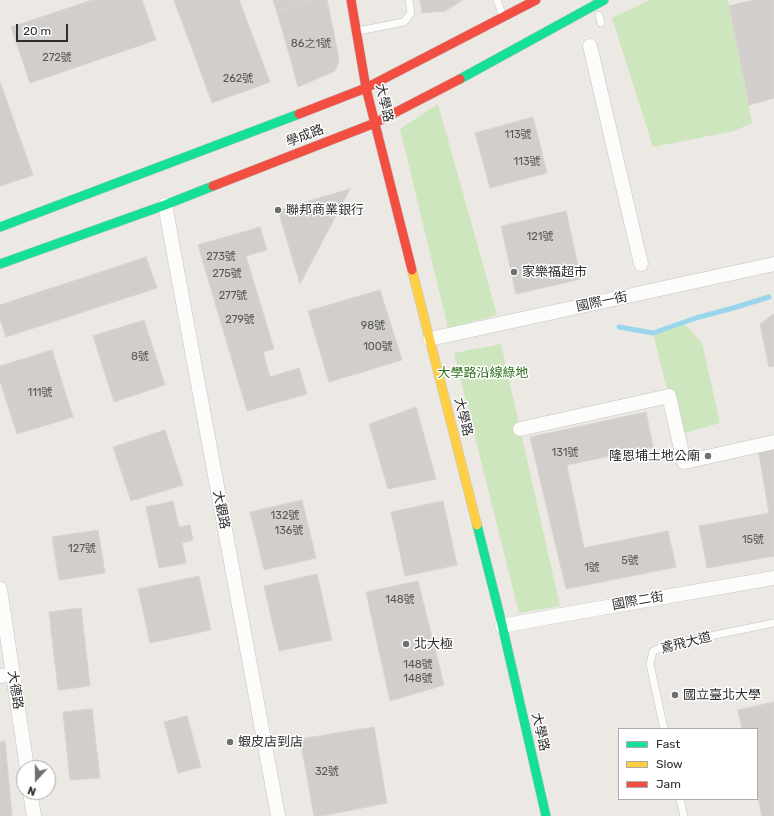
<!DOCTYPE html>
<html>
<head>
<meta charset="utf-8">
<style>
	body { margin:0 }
	#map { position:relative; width:774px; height:816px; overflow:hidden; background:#ece8e4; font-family:Rubik,sans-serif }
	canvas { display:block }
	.legend { position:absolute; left:618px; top:728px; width:140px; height:72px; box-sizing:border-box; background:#fff; border:1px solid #ababab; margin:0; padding:5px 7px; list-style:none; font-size:12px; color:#2e2e2e }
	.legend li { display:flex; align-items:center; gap:8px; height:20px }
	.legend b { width:20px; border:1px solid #ababab }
	.north { position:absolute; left:16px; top:760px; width:40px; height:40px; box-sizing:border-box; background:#fff; border:1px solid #ababab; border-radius:50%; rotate:201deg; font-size:11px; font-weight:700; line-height:16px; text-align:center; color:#2e2e2e }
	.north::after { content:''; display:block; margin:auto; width:14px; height:18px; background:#706f6e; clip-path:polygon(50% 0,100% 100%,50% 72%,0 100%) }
	.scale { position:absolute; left:16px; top:24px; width:52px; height:18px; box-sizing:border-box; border:2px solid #2e2e2e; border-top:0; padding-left:5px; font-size:12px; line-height:14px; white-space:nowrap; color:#2e2e2e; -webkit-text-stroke:3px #fff; paint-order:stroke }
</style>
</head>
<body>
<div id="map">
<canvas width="774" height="816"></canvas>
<ul class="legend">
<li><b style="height:5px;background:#16e098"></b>Fast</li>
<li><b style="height:5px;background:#ffcf43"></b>Slow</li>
<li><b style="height:5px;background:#f24e42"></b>Jam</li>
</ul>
<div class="north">N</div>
<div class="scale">20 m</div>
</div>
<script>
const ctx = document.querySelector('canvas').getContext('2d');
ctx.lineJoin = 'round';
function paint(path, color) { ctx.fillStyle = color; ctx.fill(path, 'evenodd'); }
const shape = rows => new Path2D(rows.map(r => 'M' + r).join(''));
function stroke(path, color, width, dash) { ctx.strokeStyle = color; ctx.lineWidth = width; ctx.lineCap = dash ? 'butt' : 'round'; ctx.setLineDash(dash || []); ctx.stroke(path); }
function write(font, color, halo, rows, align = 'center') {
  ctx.font = font + ' Rubik,"Noto Sans TC",sans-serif'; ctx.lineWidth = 3; ctx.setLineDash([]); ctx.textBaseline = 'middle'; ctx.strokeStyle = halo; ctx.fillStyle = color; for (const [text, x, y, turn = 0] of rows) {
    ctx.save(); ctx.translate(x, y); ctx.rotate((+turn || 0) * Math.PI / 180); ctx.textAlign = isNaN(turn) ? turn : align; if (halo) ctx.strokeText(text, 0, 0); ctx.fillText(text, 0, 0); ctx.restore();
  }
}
const green = shape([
	[650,0,728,0,752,123,734,131,653,147,612,18],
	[438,104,497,315,448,328,400,129],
	[683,322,702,343,720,423,678,435,653,333],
	[501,344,560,606,519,613,454,353]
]);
const stream = shape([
	[619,327,653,333,696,318,733,308,769,297]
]);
const building = shape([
	[92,0,142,0,156,40,30,83,11,27,92,0],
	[174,0,239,0,270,82,212,103,174,0],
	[273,0,314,0,277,12,273,0],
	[314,0,327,0,336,44,291,61,277,12,314,0],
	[420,0,463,0,445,11,422,13,420,0],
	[753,0,774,0,774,98,749,105,729,6,753,0],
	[336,44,339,61,335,71,298,87,291,61,336,44],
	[0,82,33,175,0,186,0,82],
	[533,117,547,173,490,188,475,133,533,117],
	[350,189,300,284,278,210,350,189],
	[566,211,581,279,516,294,501,226,566,211],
	[260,227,267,250,246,256,274,349,263,352,270,377,299,368,307,394,247,411,198,245,260,227],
	[146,257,157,288,6,337,0,319,0,305,146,257],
	[380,290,402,360,329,382,308,311,380,290],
	[774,314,774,366,769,367,760,324,774,314],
	[144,320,165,385,114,402,93,336,144,320],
	[52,350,73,417,17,434,0,381,0,366,52,350],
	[416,407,436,479,388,489,369,424,416,407],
	[646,412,653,447,567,465,584,548,668,531,676,567,566,589,530,437,646,412],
	[165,430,183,485,131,501,113,447,165,430],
	[774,445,774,556,707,568,699,526,769,513,758,449,774,445],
	[302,500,316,558,264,570,250,512,302,500],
	[173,501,179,527,190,525,193,540,182,543,186,563,159,568,146,507,173,501],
	[443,501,457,565,405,576,391,512,443,501],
	[98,530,105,573,59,580,52,537,98,530],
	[317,574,332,640,279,651,264,586,317,574],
	[199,576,211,630,150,643,138,589,199,576],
	[418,581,444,685,390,701,366,592,418,581],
	[81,608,90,686,58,690,49,612,81,608],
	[774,702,774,816,762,816,757,792,757,729,742,729,738,710,774,702],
	[92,709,100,778,70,780,63,712,92,709],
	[187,716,201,767,178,773,164,722,187,716],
	[374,727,387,803,322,816,314,816,300,739,374,727],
	[5,741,12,816,0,816,0,742,5,741]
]);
const lane = shape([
	[497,0,503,17],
	[599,15,601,23],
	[358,31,404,22,411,13,409,0],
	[664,729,650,664,653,651,671,644,774,623],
	[680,799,684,816]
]);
const street = shape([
	[590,46,641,264],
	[165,205,278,816],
	[430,339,774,264],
	[520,429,669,396,684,462,774,442],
	[0,589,27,768],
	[502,626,561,615,774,578],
	[0,676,13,674],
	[30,792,34,816]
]);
const fast = shape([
	[460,79,604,0],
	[0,227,299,114],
	[0,264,165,205,213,186],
	[477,525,500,616,546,816]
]);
const slow = shape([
	[412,270,477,525]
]);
const jam = shape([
	[351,0,366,88,412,270],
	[299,114,366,88,536,0],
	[213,186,375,123,460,79]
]);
const markers = [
	[278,210,4,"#706f6e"],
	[514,272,4,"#706f6e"],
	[708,456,4,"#706f6e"],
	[406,644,4,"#706f6e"],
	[675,695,4,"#706f6e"],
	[230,742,4,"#706f6e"]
];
const numberNames = [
	["86之1號",311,44],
	["272號",57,58],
	["262號",238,79],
	["113號",518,135],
	["113號",527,162],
	["121號",540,237],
	["273號",221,257],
	["275號",227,274],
	["277號",233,296],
	["279號",240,320],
	["98號",373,326],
	["100號",378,347],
	["8號",140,357],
	["111號",40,393],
	["131號",565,453],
	["132號",285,516],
	["136號",289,531],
	["15號",753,540],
	["127號",82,549],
	["5號",630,561],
	["1號",592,568],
	["148號",400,600],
	["148號",418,665],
	["148號",418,679],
	["32號",327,772]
];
const streetNames = [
	["大學路",384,103,77],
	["學成路",305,136,-21],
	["國際一街",602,302,-12],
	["大學路",463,417,76],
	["大觀路",221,510,79],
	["國際二街",638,601,-10],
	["鳶飛大道",686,643,-14],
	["大德路",15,690,81],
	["大學路",540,732,77]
];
const poiNames = [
	["聯邦商業銀行",286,210],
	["家樂福超市",522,272],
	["隆恩埔土地公廟",700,456,"right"],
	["北大極",414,644],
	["國立臺北大學",683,695],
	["蝦皮店到店",238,742]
];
const parkNames = [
	["大學路沿線綠地",483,373]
];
paint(green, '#cee6be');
stroke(stream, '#99d6ec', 5);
paint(building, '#d1cecb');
stroke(building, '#d7d4d0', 1);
stroke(lane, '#c5c4c5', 8);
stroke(street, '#c5c4c5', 15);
stroke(fast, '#c5c4c5', 10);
stroke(slow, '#c5c4c5', 10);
stroke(jam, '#c5c4c5', 10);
stroke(lane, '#fcfcfb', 7);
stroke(street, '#fcfcfb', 14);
stroke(fast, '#16e098', 9);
stroke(slow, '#ffcf43', 9);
stroke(jam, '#f24e42', 9);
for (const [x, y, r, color] of markers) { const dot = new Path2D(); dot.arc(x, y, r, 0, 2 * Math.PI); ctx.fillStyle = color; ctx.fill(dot); stroke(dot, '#fff', 1.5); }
write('11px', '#585857', null, numberNames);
write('13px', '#2e2e2e', '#fff', streetNames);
write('13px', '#2e2e2e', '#fff', poiNames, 'left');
write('13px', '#2c6e1b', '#fff', parkNames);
</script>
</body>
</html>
